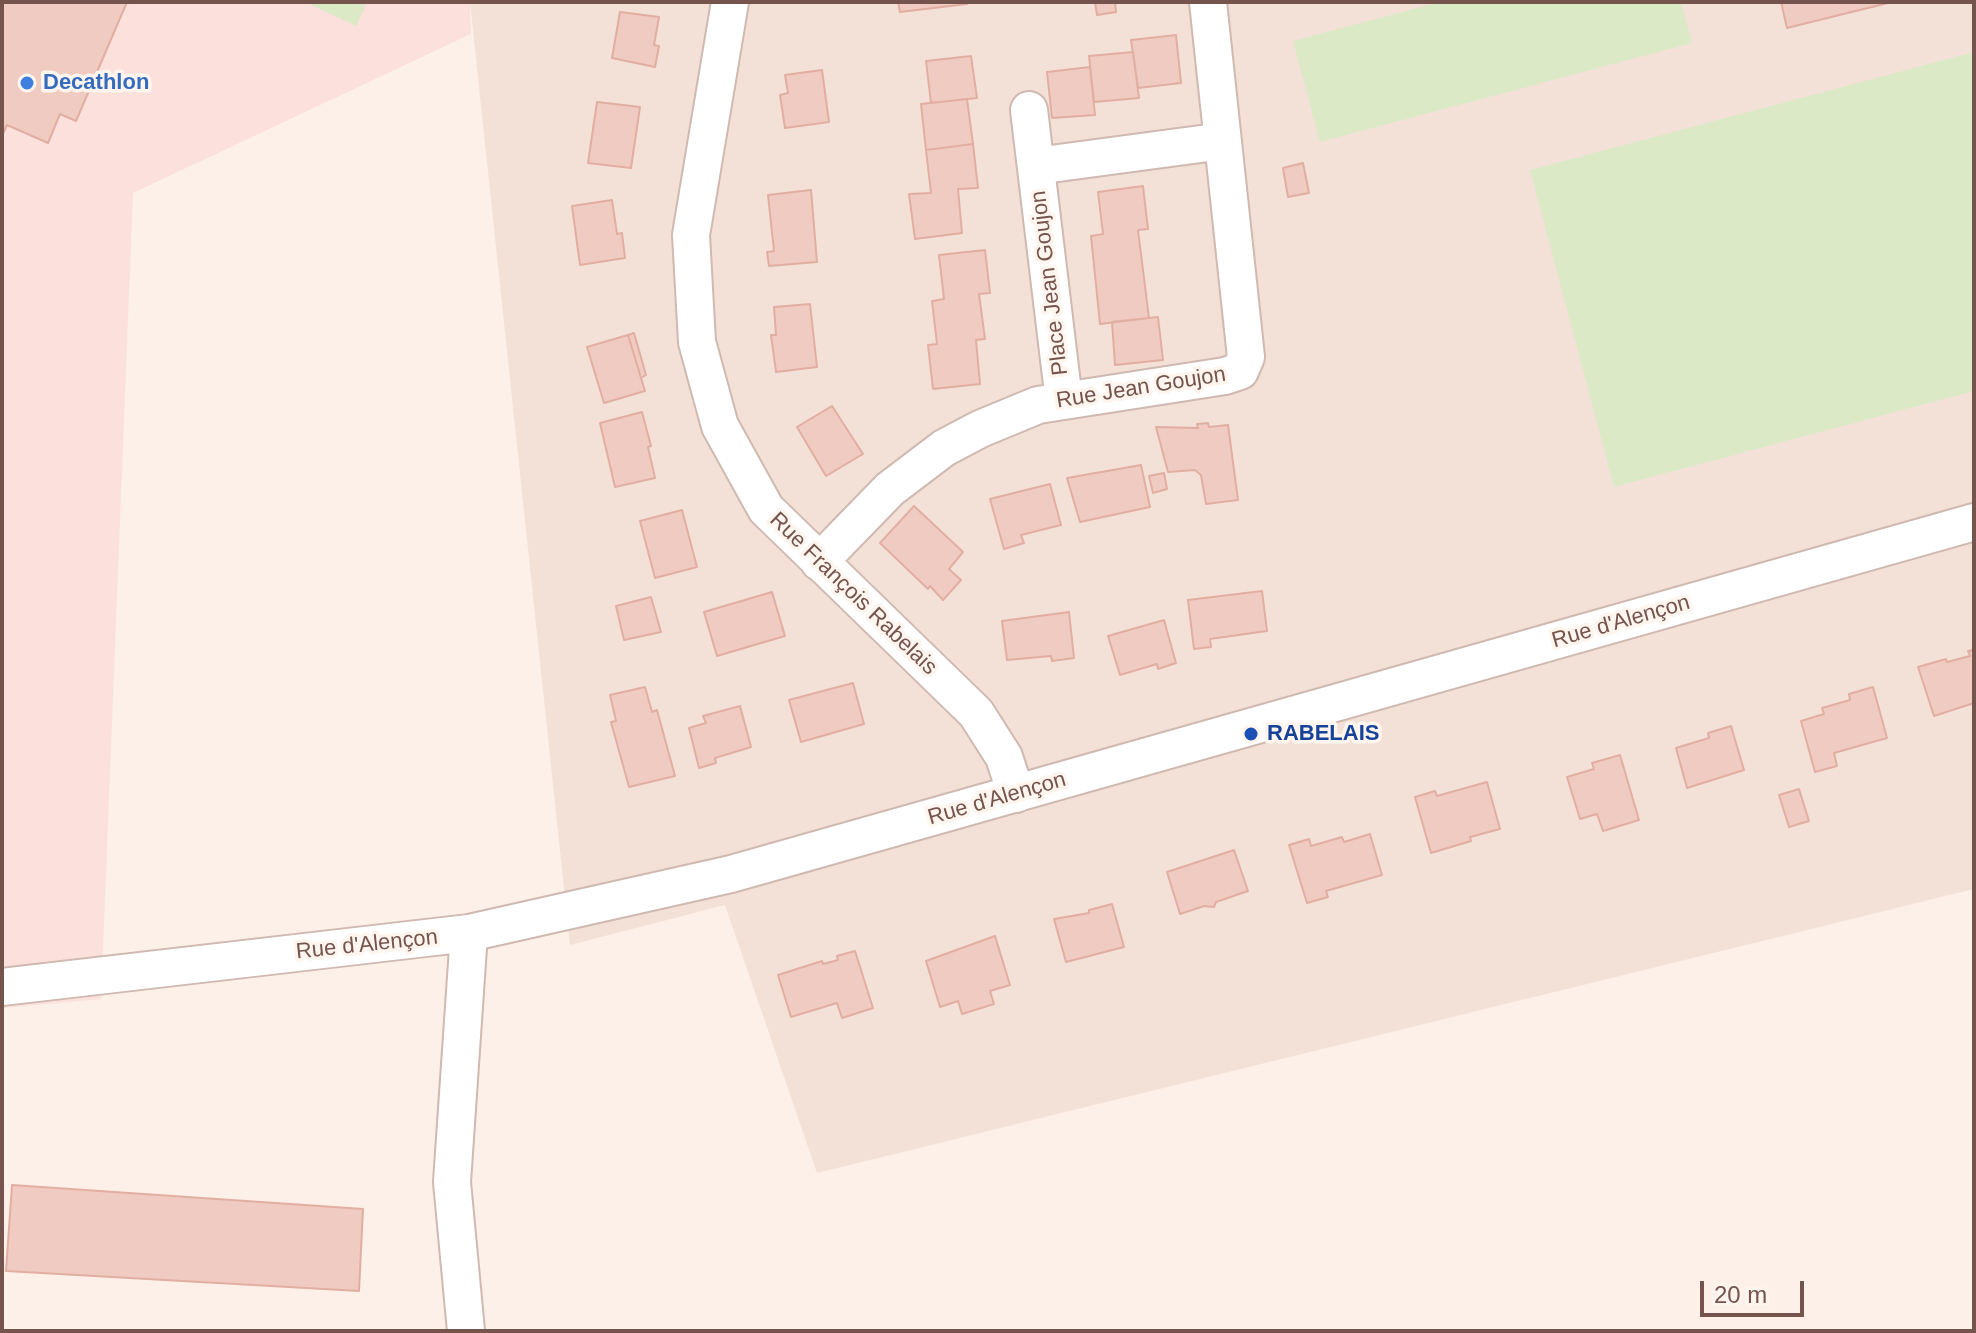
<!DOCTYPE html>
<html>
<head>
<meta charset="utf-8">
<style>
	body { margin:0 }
	#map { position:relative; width:1976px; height:1333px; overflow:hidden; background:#fcf0e8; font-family:Helvetica,sans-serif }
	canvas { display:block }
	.frame { position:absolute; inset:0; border:4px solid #75544d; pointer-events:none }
	.scale { position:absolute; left:1700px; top:1281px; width:104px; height:36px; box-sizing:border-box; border:4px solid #75544d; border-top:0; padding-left:10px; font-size:24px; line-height:28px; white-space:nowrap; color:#75544d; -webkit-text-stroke:6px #fef5ee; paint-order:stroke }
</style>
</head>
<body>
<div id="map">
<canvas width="1976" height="1333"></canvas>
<div class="frame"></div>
<div class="scale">20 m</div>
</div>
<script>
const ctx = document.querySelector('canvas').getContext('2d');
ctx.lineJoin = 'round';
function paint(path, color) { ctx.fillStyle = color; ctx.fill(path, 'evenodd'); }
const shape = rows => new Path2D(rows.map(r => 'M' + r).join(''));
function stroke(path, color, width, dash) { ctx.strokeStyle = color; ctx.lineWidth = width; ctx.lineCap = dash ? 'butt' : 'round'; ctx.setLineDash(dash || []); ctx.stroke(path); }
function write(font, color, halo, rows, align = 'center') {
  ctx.font = font + ' Helvetica,sans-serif'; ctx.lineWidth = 7; ctx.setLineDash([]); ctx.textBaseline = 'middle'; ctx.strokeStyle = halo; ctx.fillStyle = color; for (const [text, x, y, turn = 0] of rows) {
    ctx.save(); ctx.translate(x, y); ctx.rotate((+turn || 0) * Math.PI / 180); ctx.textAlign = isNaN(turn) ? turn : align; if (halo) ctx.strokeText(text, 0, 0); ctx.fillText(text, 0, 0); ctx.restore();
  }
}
const residential = shape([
	[470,2,1974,2,1974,889,817,1173,725,905,570,945]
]);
const commercial = shape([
	[2,2,470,2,471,34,133,193,101,999,2,1008]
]);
const green = shape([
	[305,2,367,2,356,26],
	[1440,2,1681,2,1692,43,1320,142,1293,41],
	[1974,52,1974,391,1614,487,1530,170]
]);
const building = shape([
	[2,2,127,2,76,121,60,114,48,143,7,125,2,136,2,2],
	[898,2,967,2,967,4,900,12,898,2],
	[1095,2,1115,2,1116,12,1097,15,1095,2],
	[1781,2,1892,2,1787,28,1781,2],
	[620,12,659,17,654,45,659,46,655,67,612,58,620,12],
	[1176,35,1181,83,1138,88,1131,40,1176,35],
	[1133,52,1139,98,1094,102,1089,56,1133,52],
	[971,56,977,98,931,103,926,61,971,56],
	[1090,67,1095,115,1052,118,1047,72,1090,67],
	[822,70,829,122,785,128,780,95,788,93,785,75,822,70],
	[967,99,973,144,926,150,921,104,967,99],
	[597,102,640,107,631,168,588,163,597,102],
	[973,144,978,188,958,189,962,233,915,239,909,194,931,193,926,150,973,144],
	[1303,163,1309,193,1288,197,1283,168,1303,163],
	[1143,186,1148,229,1138,230,1149,318,1100,324,1091,236,1103,234,1098,192,1143,186],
	[811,190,817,262,769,266,767,252,774,251,768,195,811,190],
	[612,200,617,234,622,233,625,258,580,265,572,206,612,200],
	[985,250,990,293,979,294,985,339,976,340,980,384,933,389,928,345,937,344,932,301,944,299,939,255,985,250],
	[810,304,817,367,776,372,771,335,776,335,774,307,810,304],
	[1158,317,1163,360,1115,365,1112,322,1158,317],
	[634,333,646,375,641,378,628,335,634,333],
	[628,335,645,391,604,403,587,347,628,335],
	[832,406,863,454,826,476,797,427,832,406],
	[642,412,651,446,648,447,655,478,615,487,600,423,642,412],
	[1208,423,1209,427,1228,425,1238,500,1206,504,1201,475,1195,470,1168,472,1156,427,1198,428,1197,424,1208,423],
	[1141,465,1150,507,1080,522,1067,478,1141,465],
	[1164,473,1167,489,1153,493,1149,476,1164,473],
	[1050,484,1061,525,1021,535,1024,543,1004,549,990,499,1050,484],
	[914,506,963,552,949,569,961,580,943,600,930,586,928,589,880,543,914,506],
	[682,510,697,567,655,578,640,521,682,510],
	[1262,591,1267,631,1210,639,1211,647,1194,649,1188,600,1262,591],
	[772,592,785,636,717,656,704,612,772,592],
	[651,597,661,632,624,640,616,606,651,597],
	[1069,612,1074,658,1052,661,1051,656,1007,660,1002,621,1069,612],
	[1164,620,1176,663,1158,669,1157,664,1120,675,1108,636,1164,620],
	[1974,650,1974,703,1934,716,1918,667,1946,659,1947,662,1970,656,1968,651,1974,650],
	[853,683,864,724,801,742,789,700,853,683],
	[645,687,652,712,657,710,675,776,629,787,611,722,616,721,610,695,645,687],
	[1873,687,1887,738,1834,753,1837,766,1815,772,1801,721,1824,714,1822,708,1850,700,1849,694,1873,687],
	[740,706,751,747,715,758,716,763,699,768,689,728,706,723,703,716,740,706],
	[1731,726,1744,770,1687,788,1676,748,1709,738,1708,733,1731,726],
	[1620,755,1639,820,1603,831,1597,814,1580,819,1567,777,1594,769,1592,763,1620,755],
	[1487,782,1500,829,1470,837,1471,841,1431,853,1415,797,1435,791,1437,796,1487,782],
	[1799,789,1809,821,1789,827,1779,795,1799,789],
	[1370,834,1382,875,1326,891,1328,897,1307,903,1289,845,1309,839,1311,846,1342,837,1344,842,1370,834],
	[1234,850,1248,891,1216,902,1214,907,1204,906,1180,914,1167,872,1234,850],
	[1112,904,1124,947,1066,962,1054,919,1089,913,1089,910,1112,904],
	[995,936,1010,985,990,991,994,1004,962,1014,958,1001,940,1007,926,961,995,936],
	[855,951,873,1008,842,1018,837,1003,791,1017,778,975,822,961,823,964,838,960,837,956,855,951],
	[12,1185,363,1209,359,1291,6,1271,12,1185]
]);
const minor = shape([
	[730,2,691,235,697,342,720,426,766,509,976,713,1004,757,1016,794],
	[1029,110,1064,401],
	[1036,166,1223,141],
	[819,562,890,489,944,448,980,429,1038,405,1225,376,1240,371,1246,357,1208,2],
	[2,987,469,933,731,874,1974,522],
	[466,1331,452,1182,469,933]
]);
const markers = [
	[27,83,8,"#3f7fe0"],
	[1251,734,8,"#1a4fb4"]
];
const shopNames = [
	["Decathlon",43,83]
];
const streetNames = [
	["Place Jean Goujon",1050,283,-97],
	["Rue Jean Goujon",1141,388,-9],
	["Rue François Rabelais",853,594,44],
	["Rue d'Alençon",1621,622,-16],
	["Rue d'Alençon",997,799,-16],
	["Rue d'Alençon",367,945,-6]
];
const transitNames = [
	["RABELAIS",1267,734]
];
paint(residential, '#f3e1d7');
paint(commercial, '#fbe0dc');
paint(green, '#dbe9c7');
paint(building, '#f0cbc1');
stroke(building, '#e2aea2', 2);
stroke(minor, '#cfb9b1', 40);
stroke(minor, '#fff', 36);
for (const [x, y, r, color] of markers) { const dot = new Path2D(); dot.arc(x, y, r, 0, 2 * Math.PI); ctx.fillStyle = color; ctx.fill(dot); stroke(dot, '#fef5ee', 3); }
write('bold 22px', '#366cbe', '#fef5ee', shopNames, 'left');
write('22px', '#75544d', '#fef5ee', streetNames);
write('bold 22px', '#164399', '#fef5ee', transitNames, 'left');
</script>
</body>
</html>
